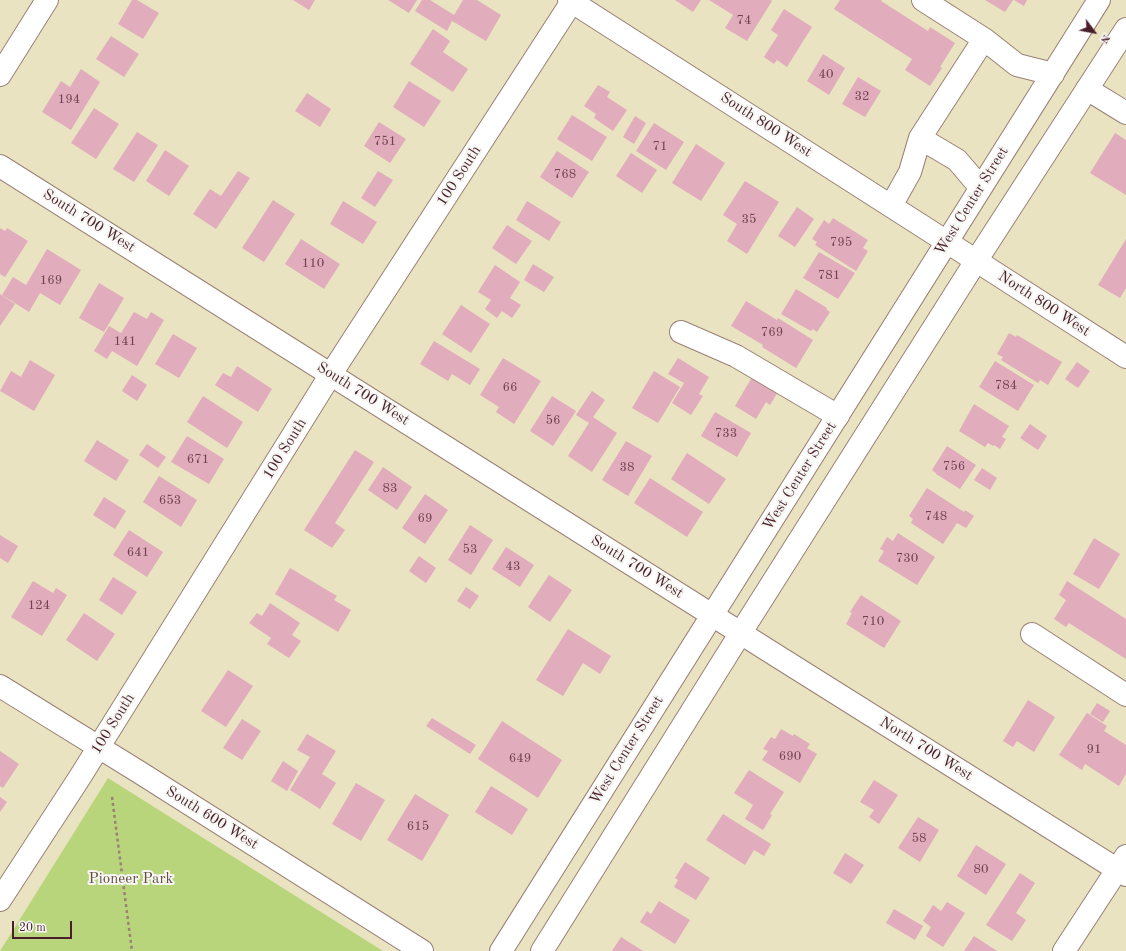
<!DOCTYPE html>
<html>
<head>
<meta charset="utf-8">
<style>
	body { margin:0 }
	#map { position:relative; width:1126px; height:951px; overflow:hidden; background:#e9e3c2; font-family:"Old Standard TT",serif }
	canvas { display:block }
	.north { position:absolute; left:1074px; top:12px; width:40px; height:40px; -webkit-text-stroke:3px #f6f6f2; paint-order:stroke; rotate:122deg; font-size:11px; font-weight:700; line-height:16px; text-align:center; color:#4a1f2b }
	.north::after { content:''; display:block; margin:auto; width:14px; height:18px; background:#4a1f2b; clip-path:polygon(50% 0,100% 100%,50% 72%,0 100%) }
	.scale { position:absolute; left:12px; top:921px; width:60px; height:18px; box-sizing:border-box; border:2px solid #4a1f2b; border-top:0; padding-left:5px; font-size:12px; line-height:14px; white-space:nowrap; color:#4a1f2b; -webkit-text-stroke:3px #f6f6f2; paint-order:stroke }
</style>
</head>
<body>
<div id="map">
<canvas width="1126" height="951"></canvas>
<div class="north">N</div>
<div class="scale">20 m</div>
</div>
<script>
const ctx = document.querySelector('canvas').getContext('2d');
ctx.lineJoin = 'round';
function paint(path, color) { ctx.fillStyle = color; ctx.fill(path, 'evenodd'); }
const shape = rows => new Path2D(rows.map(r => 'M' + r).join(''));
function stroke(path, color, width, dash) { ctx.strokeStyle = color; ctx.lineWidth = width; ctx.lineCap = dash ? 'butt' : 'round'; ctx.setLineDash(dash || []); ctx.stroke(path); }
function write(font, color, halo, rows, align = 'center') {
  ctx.font = font + ' "Old Standard TT",serif'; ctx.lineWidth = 4; ctx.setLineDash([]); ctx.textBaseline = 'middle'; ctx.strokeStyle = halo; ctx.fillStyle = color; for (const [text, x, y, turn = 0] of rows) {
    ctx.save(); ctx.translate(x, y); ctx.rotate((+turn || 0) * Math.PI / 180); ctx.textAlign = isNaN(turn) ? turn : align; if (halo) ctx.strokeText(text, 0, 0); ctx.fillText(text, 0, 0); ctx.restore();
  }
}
const green = shape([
	[108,778,383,951,0,951]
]);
const building = shape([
	[132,0,137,0,159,13,143,39,118,24],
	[293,0,315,0,309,10],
	[388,0,417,0,409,13],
	[422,0,430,0,454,15,463,0,477,0,501,15,486,41,452,21,447,31,415,11],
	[675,0,701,0,693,12],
	[709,0,771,0,772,1,747,41,725,28,733,15],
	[840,0,882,0,881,1,928,31,930,27,955,43,940,67,942,68,930,86,905,70,912,59,834,9],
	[985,0,1013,0,1005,12],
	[1014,0,1027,0,1024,6],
	[784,9,812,27,787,67,777,60,774,64,764,57,778,35,771,30],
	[433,29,450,41,443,52,468,69,453,92,410,64],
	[111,36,139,54,124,77,96,59],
	[823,54,845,68,829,95,807,81],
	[81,69,100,82,71,130,42,112,61,81,70,87],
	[858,77,881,91,865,117,842,104],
	[409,81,441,101,424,127,393,107],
	[598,85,610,92,607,97,627,110,613,131,594,118,596,114,584,106],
	[307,93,331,109,320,127,295,111],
	[94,108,119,124,96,159,71,143],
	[572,115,607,137,592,161,557,139],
	[635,116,646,123,634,144,623,137],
	[379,122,406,139,390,163,364,146],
	[654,123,684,142,666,170,636,151],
	[137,132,158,145,134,182,113,169],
	[1115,133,1126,140,1126,195,1090,173],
	[696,144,725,163,701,201,672,183],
	[165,150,189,166,169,196,146,181],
	[557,151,589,172,572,198,540,177],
	[631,153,657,170,642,193,616,176],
	[238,171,250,178,216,229,193,214,210,189,221,196],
	[378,171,393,180,375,207,361,198],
	[745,181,779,202,747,254,727,241,737,224,723,215],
	[273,200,295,214,264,262,242,248],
	[343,201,377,222,363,244,330,224],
	[527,201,561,222,549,241,516,220],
	[797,207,814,219,795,247,778,236],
	[833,218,868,240,863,248,868,251,856,271,815,245,817,242,812,239,824,220,829,224],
	[507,225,532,241,516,264,492,248],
	[0,228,5,231,7,228,28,241,5,277,0,274],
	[301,239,340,264,324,289,285,264],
	[1126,239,1126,288,1120,298,1098,285],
	[47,249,81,270,60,305,40,293,29,312,2,295,13,277,26,285],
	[819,252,855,273,838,299,803,278],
	[533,264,554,277,544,292,524,280],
	[495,265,520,282,510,298,521,305,512,318,502,311,497,318,485,309,491,300,478,292],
	[99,283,124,298,104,332,79,318],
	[796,289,827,308,826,309,830,312,817,332,813,329,811,331,781,314],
	[0,294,15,304,0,326],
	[746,301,777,320,778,318,813,340,796,368,762,347,763,345,731,326],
	[461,305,490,324,471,353,442,334],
	[134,312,147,319,151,312,164,320,137,366,112,351,107,359,94,351,109,326,121,333],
	[1009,333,1016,337,1017,335,1062,362,1048,385,1040,380,1038,383,1001,360,1003,357,997,354],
	[173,334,197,348,179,378,155,364],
	[434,341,480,369,470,385,452,374,448,381,420,364],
	[503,358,541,381,514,424,496,412,499,407,480,395],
	[678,358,709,377,699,394,703,396,691,415,672,403,684,383,668,374],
	[30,360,55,375,34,411,0,391,11,371,21,377],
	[995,361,1034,385,1018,411,979,387],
	[1077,362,1090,371,1078,388,1065,379],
	[237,366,272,389,258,412,215,385,223,373,231,377],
	[654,371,680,387,658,423,632,408],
	[754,374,779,390,770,405,766,402,756,419,735,406],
	[132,375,147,385,137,401,122,391],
	[592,391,605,400,593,417,617,433,592,472,568,456,589,423,576,415],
	[203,396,243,422,227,448,187,422],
	[552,396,576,411,553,446,530,431],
	[974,404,1009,426,1002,437,1006,439,1000,449,994,445,993,446,988,443,985,447,959,431],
	[715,412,751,433,737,457,701,436],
	[1030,424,1047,436,1038,450,1020,438],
	[187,436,224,459,209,484,171,462],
	[97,440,129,460,116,481,84,461],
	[626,441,652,456,628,496,602,480],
	[147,444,166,457,158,468,139,455],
	[947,446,976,465,960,489,936,474,936,473,932,470],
	[355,450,374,462,335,523,345,530,332,548,304,530],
	[687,453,726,479,709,504,671,479],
	[383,467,412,487,397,510,368,490],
	[982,468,997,478,990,490,974,480],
	[159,476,197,500,181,527,143,502],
	[650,478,703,512,687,537,634,503],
	[927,488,964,512,965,510,974,516,966,528,957,523,943,544,911,523,913,519,909,516],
	[425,494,448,510,425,544,402,528],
	[104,497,126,511,115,529,93,515],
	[470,525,493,540,471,575,448,560],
	[129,530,163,552,147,577,113,555],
	[898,533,935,557,917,585,878,561,884,551,880,549,887,537,893,541],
	[0,535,18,546,8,563,0,558],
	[1094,538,1120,554,1099,589,1073,574],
	[506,547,534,565,520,587,492,569],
	[419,556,436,568,426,583,409,571],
	[290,568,337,596,334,600,351,610,338,632,275,594],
	[549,575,572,590,550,622,528,607],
	[113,577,137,592,122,615,99,600],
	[33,581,53,593,56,588,67,595,42,636,11,617],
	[1067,581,1126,619,1126,659,1069,623,1066,627,1054,619,1066,600,1059,595],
	[466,587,479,596,470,609,457,601],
	[861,595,901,621,884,648,846,624,852,613,850,612],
	[270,603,300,623,292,635,301,641,289,658,267,644,271,638,249,623,257,613,262,616],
	[84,613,115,634,97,661,66,640],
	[568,629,611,656,600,674,583,663,563,696,536,680],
	[228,670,253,686,226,727,201,711],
	[1028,700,1055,717,1034,752,1017,741,1013,747,1003,741],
	[1097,703,1110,711,1103,722,1090,714],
	[1087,713,1107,726,1104,731,1126,745,1126,774,1119,786,1085,764,1082,770,1059,755],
	[432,718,476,745,470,754,426,726],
	[242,719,261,731,242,760,223,748],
	[502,721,562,760,538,798,478,759],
	[781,729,793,736,794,734,810,744,807,748,817,754,800,783,762,760,768,751,763,749,771,737,775,739],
	[307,734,336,751,322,774,336,783,320,809,290,790,310,757,297,750],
	[0,751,19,764,3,788,0,786],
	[283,761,298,771,287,791,271,781],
	[749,770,784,792,770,814,772,815,763,830,745,819,753,805,734,793],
	[874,780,898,795,879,824,869,817,874,810,860,802],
	[356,783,385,800,361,841,332,824],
	[491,786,528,809,512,835,475,812],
	[415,794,449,815,422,861,387,840],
	[0,797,7,802,0,812],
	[723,814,771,844,764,856,754,850,745,865,706,840],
	[918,817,939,830,920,862,898,848],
	[976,845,1006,864,986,895,957,876],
	[845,853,864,865,851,884,833,873],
	[685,862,710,878,696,900,674,887,678,880,675,878],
	[1020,873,1035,883,1016,913,1026,920,1012,941,986,925],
	[659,901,690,920,675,944,640,922,647,911,651,914],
	[947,902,965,913,943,947,926,936,931,927,923,921,933,905,941,911],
	[894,909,923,926,915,940,886,923],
	[974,936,997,951,964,951],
	[621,937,643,951,612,951]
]);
const path = shape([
	[112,797,132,951]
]);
const minor = shape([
	[569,0,947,242,1126,357],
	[923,0,984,39,1017,65,1053,74],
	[0,75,47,0],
	[1087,89,1126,113],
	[920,138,957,160,980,187],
	[0,166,777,656,1126,875],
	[891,206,910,172,920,138,984,39],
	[681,332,736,356,838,416],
	[1032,634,1126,695],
	[0,686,139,772,422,951],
	[0,900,80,777,331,374,573,0],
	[1064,951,1126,856]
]);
const major = shape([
	[501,951,1099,0],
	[542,951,745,626,976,261,1126,29]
]);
const numberNames = [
	["74",744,21],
	["40",826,75],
	["32",862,97],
	["194",69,100],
	["751",385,142],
	["71",660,147],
	["768",565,175],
	["35",749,220],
	["795",841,243],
	["110",313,264],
	["781",829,276],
	["169",51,281],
	["769",772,333],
	["141",125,342],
	["784",1006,386],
	["66",510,388],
	["56",553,421],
	["733",726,434],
	["671",198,460],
	["756",954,467],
	["38",627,468],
	["83",390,489],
	["653",170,501],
	["748",936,517],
	["69",425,519],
	["53",470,550],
	["641",138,553],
	["730",907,559],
	["43",513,567],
	["124",39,606],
	["710",873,622],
	["91",1094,750],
	["690",790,757],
	["649",520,759],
	["615",418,827],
	["58",919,839],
	["80",981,870]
];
const streetNames = [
	["South 800 West",766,125,33],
	["100 South",459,176,-57],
	["West Center Street",972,201,-58],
	["South 700 West",89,221,32],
	["North 800 West",1044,304,33],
	["South 700 West",363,394,32],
	["100 South",285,449,-58],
	["West Center Street",800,476,-58],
	["South 700 West",637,567,32],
	["100 South",113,724,-58],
	["North 700 West",926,749,32],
	["West Center Street",627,750,-58],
	["South 600 West",212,818,32]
];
const parkNames = [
	["Pioneer Park",131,879]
];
paint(green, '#b9d57b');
paint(building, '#e1acbb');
stroke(minor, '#9a8176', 24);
stroke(major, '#9a8176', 24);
stroke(path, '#9a8176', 2.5, [3, 3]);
stroke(minor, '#fff', 22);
stroke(major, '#fff', 22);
write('13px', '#70424f', null, numberNames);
write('15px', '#4a1f2b', '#f6f6f2', streetNames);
write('15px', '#664c3f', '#f6f6f2', parkNames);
</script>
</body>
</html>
